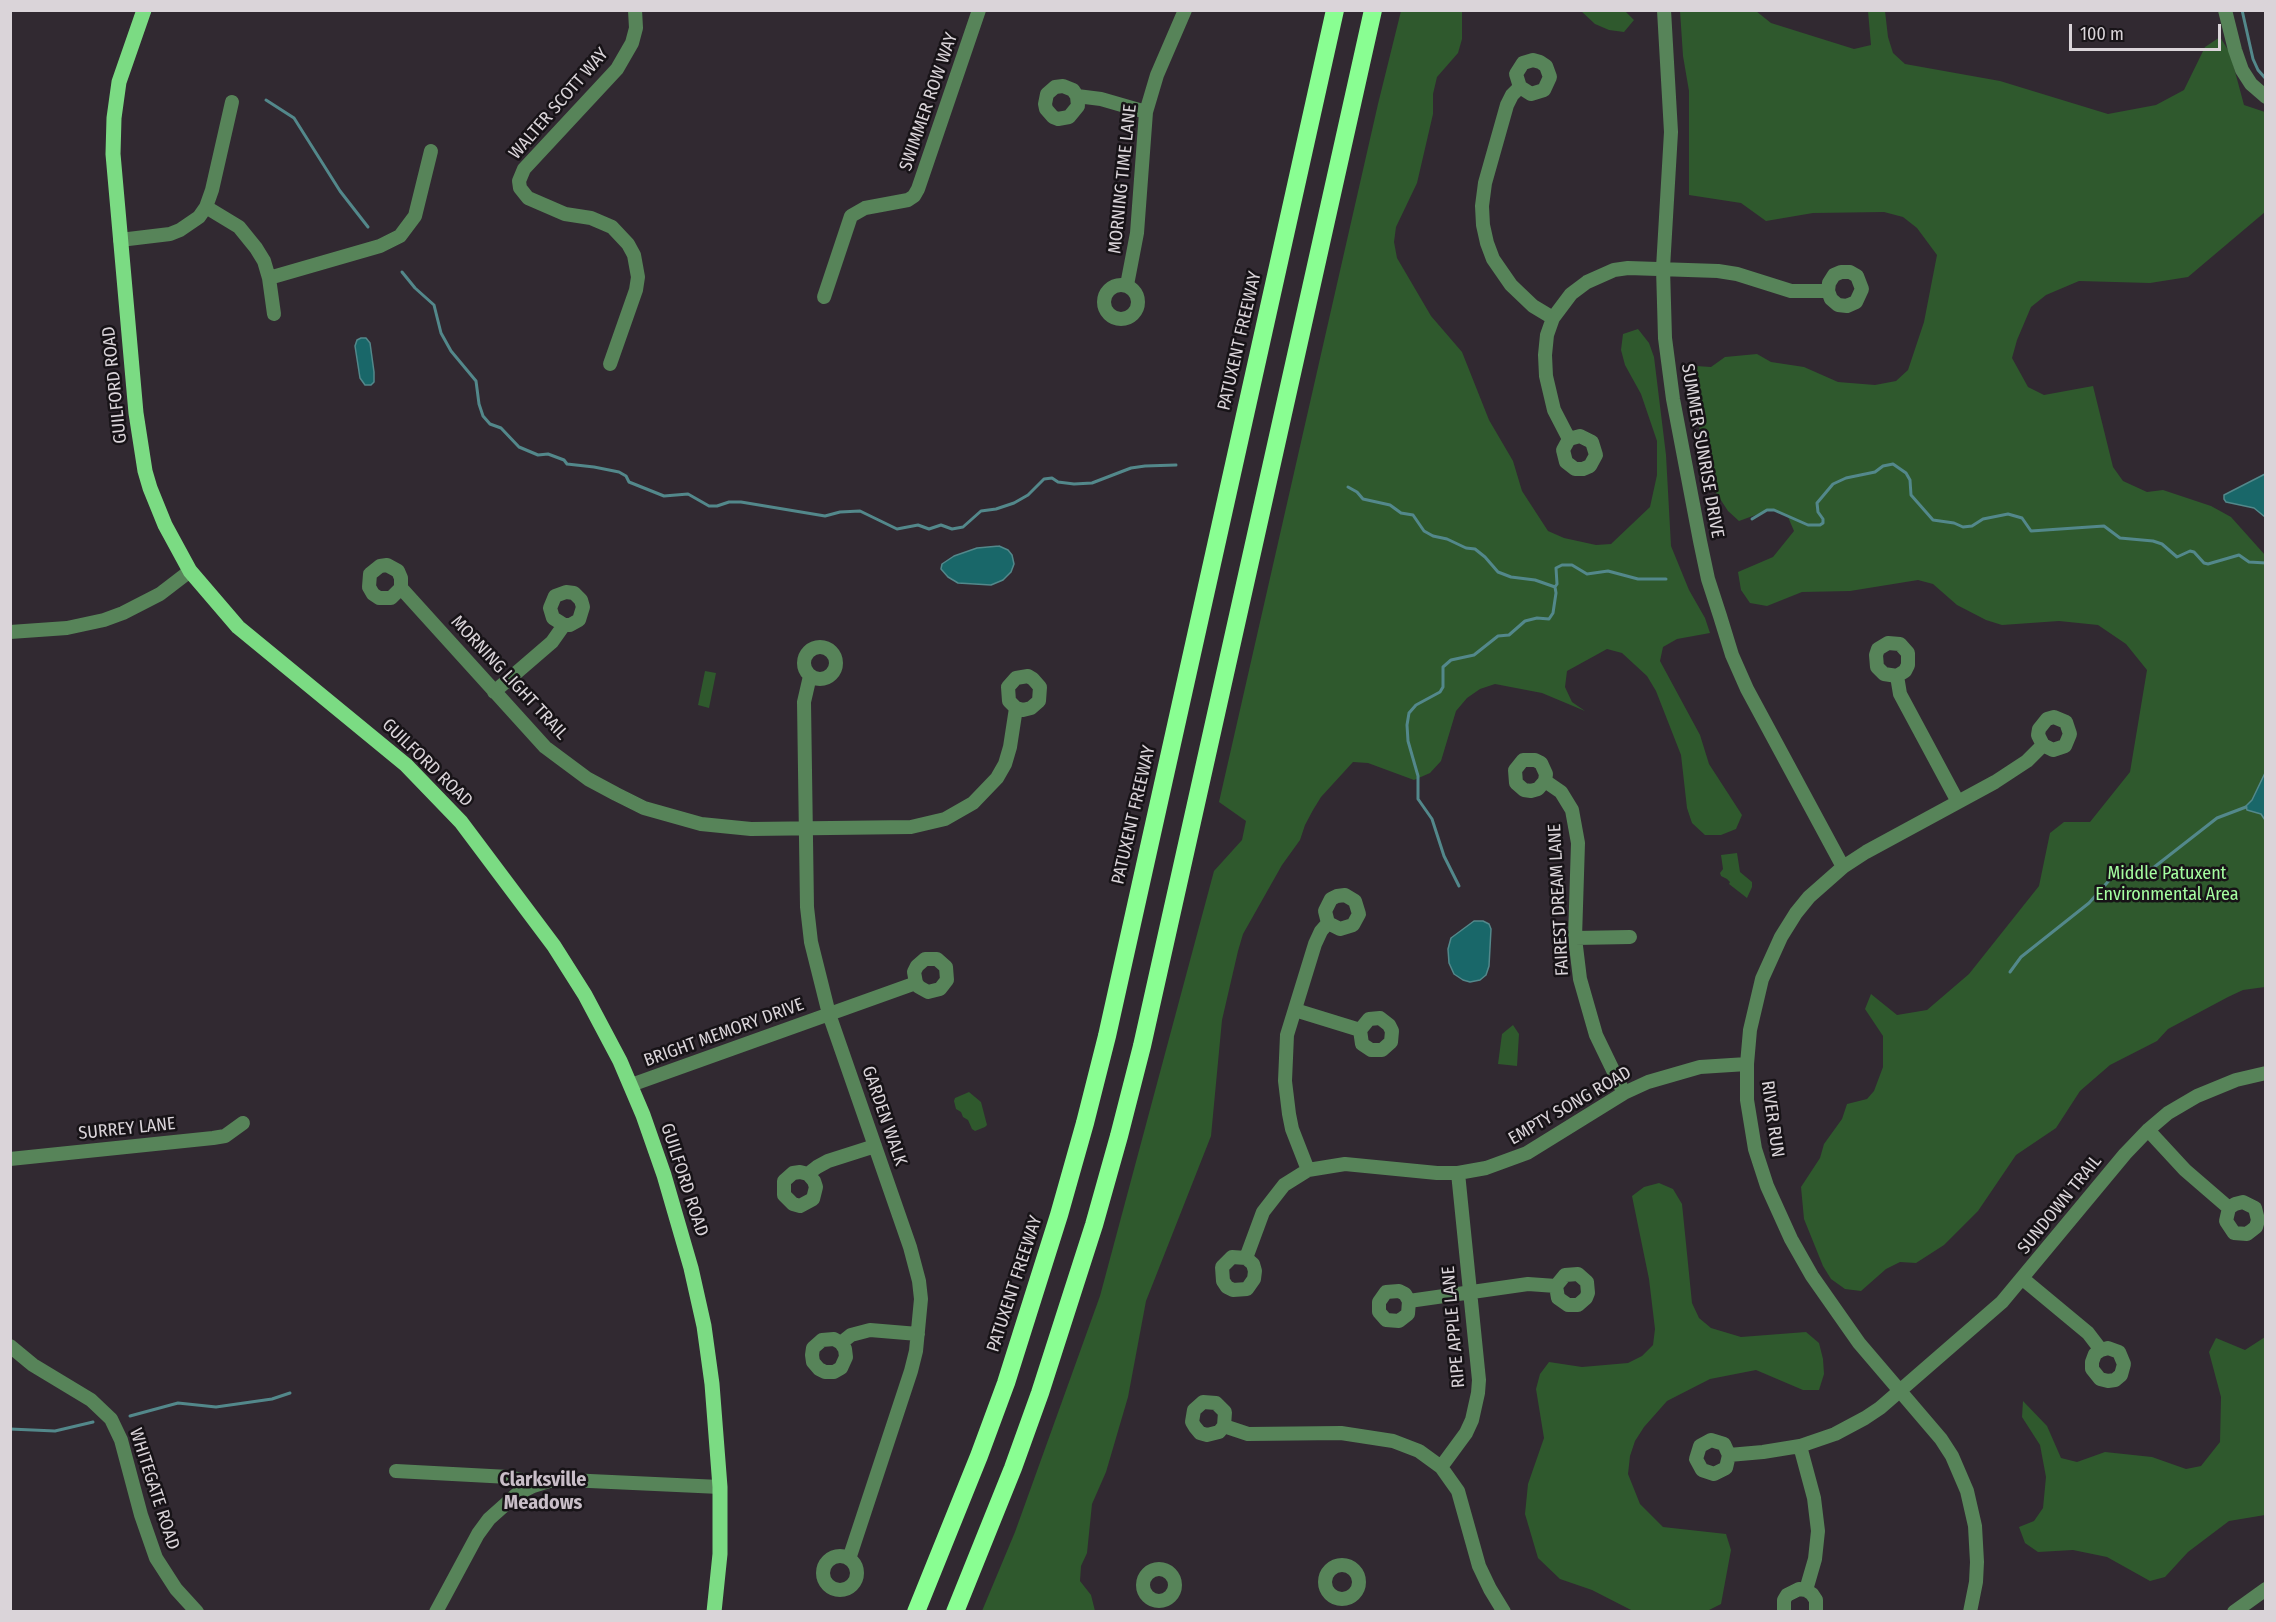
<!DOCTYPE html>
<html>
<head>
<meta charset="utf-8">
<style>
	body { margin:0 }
	#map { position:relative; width:2276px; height:1622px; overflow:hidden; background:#312931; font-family:"Fira Sans Condensed",sans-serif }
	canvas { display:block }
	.frame { position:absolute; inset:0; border:12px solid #dad4d9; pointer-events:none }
	.scale { position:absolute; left:2069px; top:24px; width:152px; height:27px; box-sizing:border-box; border:3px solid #dad4d9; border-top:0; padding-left:8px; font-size:18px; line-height:21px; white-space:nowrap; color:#dad4d9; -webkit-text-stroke:4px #171317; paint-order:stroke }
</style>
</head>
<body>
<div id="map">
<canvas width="2276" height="1622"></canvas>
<div class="frame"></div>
<div class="scale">100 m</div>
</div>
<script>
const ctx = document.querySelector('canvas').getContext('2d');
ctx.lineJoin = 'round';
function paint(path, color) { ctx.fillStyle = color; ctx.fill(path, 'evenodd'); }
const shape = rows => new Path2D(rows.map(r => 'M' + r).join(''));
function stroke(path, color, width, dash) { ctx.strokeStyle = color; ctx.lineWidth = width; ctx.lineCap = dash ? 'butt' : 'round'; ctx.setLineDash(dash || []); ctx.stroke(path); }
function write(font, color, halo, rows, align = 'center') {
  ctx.font = font + ' "Fira Sans Condensed",sans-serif'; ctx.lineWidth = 5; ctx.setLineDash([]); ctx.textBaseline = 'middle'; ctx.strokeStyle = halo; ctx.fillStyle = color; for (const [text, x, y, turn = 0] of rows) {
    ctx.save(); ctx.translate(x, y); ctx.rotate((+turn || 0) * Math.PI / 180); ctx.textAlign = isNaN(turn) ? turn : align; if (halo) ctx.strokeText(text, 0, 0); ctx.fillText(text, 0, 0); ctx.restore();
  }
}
const green = shape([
	[1401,11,1462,11,1462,39,1458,53,1437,77,1433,94,1433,114,1417,183,1396,227,1394,242,1397,258,1431,316,1462,352,1489,420,1513,461,1522,491,1548,531,1564,538,1596,545,1611,544,1650,507,1657,475,1657,441,1641,394,1625,365,1621,350,1623,334,1638,329,1649,343,1654,357,1666,455,1671,546,1689,590,1705,618,1710,633,1677,639,1663,647,1660,661,1700,735,1709,764,1742,815,1736,829,1721,835,1705,835,1692,823,1687,808,1681,755,1656,691,1647,676,1622,653,1607,649,1567,671,1565,687,1572,702,1585,711,1542,693,1495,684,1480,689,1467,698,1456,711,1441,761,1430,773,1414,780,1368,763,1353,762,1321,797,1313,810,1305,825,1300,840,1282,865,1243,934,1238,951,1222,1020,1211,1136,1146,1301,1128,1397,1106,1472,1092,1504,1087,1553,1081,1566,1080,1581,1091,1595,1095,1611,982,1611,1015,1532,1100,1296,1214,871,1242,840,1246,821,1219,802,1378,104],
	[1581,11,1625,11,1634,20,1624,32,1609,30,1595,24],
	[1680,11,1756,11,1771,23,1854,49,1871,45,1868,11,1885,11,1888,37,1893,53,1905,64,2000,81,2108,114,2156,105,2184,90,2205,47,2220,37,2230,53,2244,105,2265,112,2265,212,2188,277,2150,283,2079,281,2046,295,2031,307,2017,340,2012,358,2028,387,2044,395,2093,386,2113,467,2123,481,2147,492,2163,490,2211,506,2231,517,2265,555,2265,987,2243,990,2228,997,2168,1029,2157,1041,2110,1065,2080,1091,2056,1128,2016,1155,1978,1211,1944,1245,1916,1263,1900,1262,1886,1269,1861,1291,1845,1289,1831,1279,1823,1266,1804,1219,1801,1187,1820,1158,1824,1144,1842,1119,1847,1104,1867,1099,1874,1091,1883,1067,1883,1036,1865,1009,1871,994,1897,1015,1927,1010,1969,974,2039,886,2050,833,2064,822,2090,822,2130,772,2147,670,2126,644,2098,625,2059,621,2002,625,1986,620,1957,605,1933,584,1918,580,1850,591,1802,592,1767,606,1750,603,1741,590,1738,572,1773,557,1794,531,1788,517,1772,509,1739,521,1728,511,1709,482,1691,383,1696,366,1711,367,1725,357,1757,354,1771,362,1804,367,1838,382,1875,385,1896,381,1908,370,1924,322,1937,255,1917,228,1903,217,1884,212,1813,213,1766,221,1741,203,1689,195,1689,91,1683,56],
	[705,671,716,673,709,708,698,705],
	[1737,853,1740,872,1752,882,1752,887,1747,898,1729,884,1730,882,1727,879,1721,876,1720,873,1723,869,1721,855],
	[1513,1025,1519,1034,1517,1066,1498,1064,1502,1034],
	[969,1092,981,1102,987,1125,985,1127,975,1131,972,1129,968,1120,963,1117,961,1112,956,1109,954,1101,955,1098],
	[1659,1183,1673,1189,1682,1204,1692,1303,1699,1318,1711,1328,1741,1337,1806,1332,1819,1343,1823,1359,1824,1374,1819,1390,1803,1390,1756,1370,1710,1379,1667,1401,1644,1427,1635,1441,1630,1456,1628,1474,1640,1504,1663,1527,1726,1534,1731,1550,1721,1604,1707,1611,1633,1611,1592,1590,1560,1579,1538,1558,1525,1514,1528,1484,1544,1438,1536,1389,1540,1374,1549,1362,1582,1367,1628,1363,1642,1356,1653,1345,1655,1329,1649,1279,1632,1196,1644,1187],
	[2265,1337,2265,1515,2229,1521,2188,1552,2165,1577,2150,1581,2107,1557,2073,1550,2038,1552,2025,1543,2019,1527,2034,1521,2043,1508,2046,1477,2040,1445,2022,1417,2023,1401,2047,1426,2061,1458,2077,1462,2105,1452,2152,1457,2186,1469,2201,1466,2220,1442,2221,1397,2209,1352,2216,1338,2245,1350]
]);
const water = shape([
	[361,338,366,338,370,343,374,372,374,382,371,385,365,385,360,378,355,346,357,340,361,338],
	[2265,474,2265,517,2254,508,2226,502,2224,499,2224,495,2265,474],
	[999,546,1008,550,1012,555,1014,564,1011,572,1003,580,991,585,958,583,948,577,941,569,942,564,954,556,977,548,999,546],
	[2265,773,2265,820,2261,814,2247,810,2246,806,2252,800,2265,773],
	[1474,921,1483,921,1489,924,1491,929,1489,966,1486,975,1480,980,1470,982,1463,980,1454,974,1449,963,1448,949,1451,938,1474,921]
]);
const stream = shape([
	[2242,10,2253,59,2258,70,2266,79],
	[266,100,294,118,340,191,368,227],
	[402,272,415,288,434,305,441,333,451,351,476,381,479,404,483,416,490,424,501,428,519,447,538,455,548,454,564,460,567,464,594,467,619,472,626,476,629,482,664,496,688,494,709,506,717,506,729,502,741,502,825,516,840,512,860,511,897,529,918,525,929,529,941,525,952,529,963,527,981,511,996,509,1014,503,1028,495,1044,479,1052,478,1058,482,1074,484,1092,483,1131,468,1145,466,1176,465],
	[1348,487,1357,492,1363,499,1390,505,1401,513,1413,515,1424,531,1433,536,1447,539,1466,548,1475,549,1485,557,1498,572,1511,577,1535,580,1555,587,1557,584,1556,568,1562,565,1572,565,1587,574,1608,571,1638,579,1666,579],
	[1752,519,1767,510,1774,510,1808,525,1820,525,1823,523,1823,519,1818,512,1817,503,1833,484,1846,478,1875,472,1883,466,1893,464,1906,473,1910,480,1911,495,1933,520,1954,523,1963,527,1972,526,1983,519,2008,514,2022,518,2031,531,2104,526,2120,538,2153,541,2162,544,2177,557,2190,551,2194,552,2204,563,2208,564,2239,555,2249,562,2266,563],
	[1459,886,1444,856,1432,819,1418,799,1418,776,1408,741,1407,725,1409,713,1416,705,1440,692,1443,687,1443,667,1451,660,1474,655,1498,636,1509,635,1525,621,1537,618,1549,619,1553,613,1556,593,1555,587],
	[2010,972,2021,957,2089,903,2114,875,2124,869,2153,868,2217,818,2246,807],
	[130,1416,178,1403,216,1407,272,1399,290,1393],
	[10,1429,55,1431,93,1422]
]);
const minor = shape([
	[1664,10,1671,132,1663,268,1665,338,1673,399,1700,541,1708,579,1720,616,1732,655,1747,689,1843,867],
	[2225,10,2235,50,2242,70,2251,84,2266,97],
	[1520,87,1516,74,1523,63,1533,60,1540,62,1546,66,1550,77,1544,90,1531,94,1520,87,1512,95,1507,105,1485,183,1482,206,1483,225,1487,243,1493,259,1511,285,1533,306,1553,318],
	[1077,96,1078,106,1069,117,1058,119,1053,117,1046,109,1045,104,1047,94,1055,87,1063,86,1073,90,1077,96,1101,99,1146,112],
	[206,207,239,227,256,248,264,261,269,278,274,314],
	[120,240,170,234,180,230,199,217,206,207,212,190,232,102],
	[269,278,380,246,400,236,415,216,431,151],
	'1104 302a17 17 0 1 1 34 0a17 17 0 1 1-34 0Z',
	[1127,285,1137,233,1146,112,1157,75,1185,10],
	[824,297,851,216,865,208,908,200,914,196,918,189,979,10],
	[610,364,636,290,638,277,634,255,628,244,612,227,591,218,565,214,528,198,520,188,519,181,524,169,617,69,632,43,636,28,635,10],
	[1569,439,1563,450,1566,462,1575,469,1583,469,1590,466,1596,455,1592,442,1580,436,1569,439,1554,410,1546,376,1545,355,1547,335,1553,318,1571,294,1587,282,1614,270,1628,268,1718,271,1737,274,1791,291,1828,291,1831,299,1838,305,1847,306,1856,302,1862,289,1857,276,1850,272,1841,272,1834,275,1829,283,1828,291],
	[401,588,391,598,379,598,373,594,369,587,370,574,380,566,387,565,398,571,401,578,401,588,545,747,588,779,616,794,644,808,701,824,751,829,911,827,945,819,973,803,997,778,1005,764,1010,747,1016,708,1023,710,1031,708,1039,701,1040,687,1033,679,1028,676,1016,678,1008,687,1009,701,1016,708],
	[10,632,67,628,104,620,123,613,160,594,190,571],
	'804 663a16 16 0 1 1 32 0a16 16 0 1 1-32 0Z',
	[810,676,804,702,807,907,811,942,829,1014,910,1247,919,1281,921,1299,916,1351,911,1371,849,1559],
	[1897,676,1884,674,1877,667,1876,655,1878,649,1888,643,1900,644,1908,653,1908,665,1905,671,1897,676,1900,694,1958,802],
	[494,692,552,642,564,625,570,625,579,620,583,607,581,600,574,593,566,592,555,596,550,608,553,618,564,625],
	[1545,781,1538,789,1531,791,1524,790,1516,783,1515,770,1523,760,1535,760,1541,763,1546,774,1545,781,1561,792,1572,810,1578,843,1575,938,1580,979,1596,1035,1624,1093],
	[1575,938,1630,937],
	[1295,1010,1360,1030,1362,1044,1371,1050,1382,1050,1391,1042,1392,1031,1389,1025,1380,1018,1369,1019,1360,1030],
	[631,1085,916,983,914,972,917,966,925,959,937,959,946,967,947,980,940,989,928,992,919,987,916,983],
	[2148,1130,2185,1170,2229,1208,2235,1204,2243,1202,2255,1208,2258,1220,2256,1227,2247,1234,2234,1233,2226,1221,2229,1208],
	[10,1159,213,1138,225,1136,243,1123],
	[1308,1170,1292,1129,1289,1114,1285,1081,1287,1035,1315,944,1321,931,1328,923,1340,929,1353,925,1359,914,1355,901,1345,895,1337,896,1331,899,1325,911,1328,923],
	[808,1174,800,1172,793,1173,784,1181,784,1195,793,1204,800,1206,813,1199,816,1187,814,1181,808,1174,817,1167,828,1161,875,1146],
	[1246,1258,1232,1257,1222,1267,1223,1281,1227,1287,1233,1290,1247,1289,1254,1279,1255,1271,1253,1264,1246,1258,1263,1212,1284,1185,1308,1170,1345,1164,1437,1173,1458,1173,1486,1168,1527,1153,1624,1093,1648,1082,1700,1067,1747,1064],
	[2023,1279,2088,1333,2101,1350,2108,1348,2119,1352,2124,1364,2121,1375,2115,1380,2108,1381,2100,1379,2092,1369,2092,1362,2095,1354,2101,1350],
	[1409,1301,1405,1294,1399,1291,1386,1292,1379,1302,1379,1312,1386,1320,1399,1321,1408,1314,1409,1301,1528,1284,1556,1286,1558,1298,1568,1305,1578,1305,1586,1298,1588,1293,1587,1282,1578,1274,1565,1275,1556,1286],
	[841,1343,845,1349,846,1357,841,1368,834,1372,825,1372,819,1369,813,1362,812,1355,813,1348,822,1340,834,1339,841,1343,851,1335,870,1330,918,1334],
	[10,1346,33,1365,91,1400,111,1419,121,1440,141,1515,156,1558,176,1589,197,1612],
	[1224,1426,1225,1412,1216,1403,1203,1402,1194,1410,1192,1422,1195,1427,1200,1433,1207,1435,1219,1432,1224,1426,1248,1434,1341,1433,1393,1441,1419,1451,1441,1467,1458,1491,1479,1566,1490,1589,1504,1612],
	[1800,1446,1814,1498,1818,1531,1815,1559,1806,1590],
	[1729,1455,1724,1444,1711,1440,1700,1446,1696,1459,1702,1470,1714,1474,1726,1468,1729,1455,1763,1452,1800,1446,1835,1434,1865,1418,1880,1408,2002,1302,2125,1154,2148,1130,2168,1113,2197,1096,2236,1080,2266,1073],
	[1441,1467,1466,1433,1472,1420,1478,1393,1479,1380,1458,1173],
	[396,1471,509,1477,522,1480,533,1486],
	'823 1573a17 17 0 1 1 34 0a17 17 0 1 1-34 0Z',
	'1325 1582a17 17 0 1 1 34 0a17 17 0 1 1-34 0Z',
	'1143 1585a16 16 0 1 1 32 0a16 16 0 1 1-32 0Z',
	[436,1612,478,1534,489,1519,517,1494,533,1486,549,1481,568,1480,720,1487],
	[1784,1612,1784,1600,1787,1595,1799,1589,1806,1590,1812,1594,1816,1600,1816,1612],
	[1970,1612,1976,1582,1977,1562,1975,1526,1967,1491,1952,1456,1941,1439,1859,1343,1812,1276,1791,1239,1767,1186,1755,1149,1747,1100,1747,1064,1750,1030,1762,979,1781,937,1796,913,1809,897,1843,867,1866,852,1995,782,2027,761,2043,745,2038,735,2039,729,2047,719,2054,717,2066,722,2070,734,2065,746,2053,750,2043,745],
	[2234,1612,2266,1589]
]);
const major = shape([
	[144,10,119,82,114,118,113,154,136,413,145,471,150,488,165,525,190,571,238,627,406,765,461,822,554,946,585,995,620,1061,643,1115,664,1175,691,1268,704,1326,712,1384,720,1487,720,1554,714,1612]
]);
const highway = shape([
	[916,1612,979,1456,1006,1383,1059,1215,1085,1123,1107,1036,1335,10],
	[955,1612,1013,1468,1040,1393,1094,1225,1119,1136,1142,1046,1373,10]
]);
const streetNames = [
	["SWIMMER ROW WAY",929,102,-71],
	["WALTER SCOTT WAY",559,104,-49],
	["MORNING TIME LANE",1123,179,-84],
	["PATUXENT FREEWAY",1240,341,-77],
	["GUILFORD ROAD",115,385,-96],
	["SUMMER SUNRISE DRIVE",1702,451,80],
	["MORNING LIGHT TRAIL",509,678,47],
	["GUILFORD ROAD",427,763,44],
	["PATUXENT FREEWAY",1134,815,-77],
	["FAIREST DREAM LANE",1559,900,-93],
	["BRIGHT MEMORY DRIVE",724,1033,-20],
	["EMPTY SONG ROAD",1570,1106,-30],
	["GARDEN WALK",884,1116,71],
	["RIVER RUN",1772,1119,82],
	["SURREY LANE",127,1129,-6],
	["GUILFORD ROAD",684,1180,72],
	["SUNDOWN TRAIL",2060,1205,-51],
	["PATUXENT FREEWAY",1015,1284,-72],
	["RIPE APPLE LANE",1454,1327,-95],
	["WHITEGATE ROAD",154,1489,72]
];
const parkNames = [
	["Middle Patuxent",2167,874],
	["Environmental Area",2167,895]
];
const neighbourhoodNames = [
	["Clarksville",543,1480],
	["Meadows",543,1503]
];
paint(green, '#2f592d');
paint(water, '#196769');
stroke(water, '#53888b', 1.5);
stroke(stream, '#53888b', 3);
stroke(minor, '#578459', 14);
stroke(major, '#7bdb83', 15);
stroke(highway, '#89fe92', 18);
write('18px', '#dad4d9', '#171317', streetNames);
write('18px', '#a5fda0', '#171317', parkNames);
write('bold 20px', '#c9bec8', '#171317', neighbourhoodNames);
</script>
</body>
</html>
